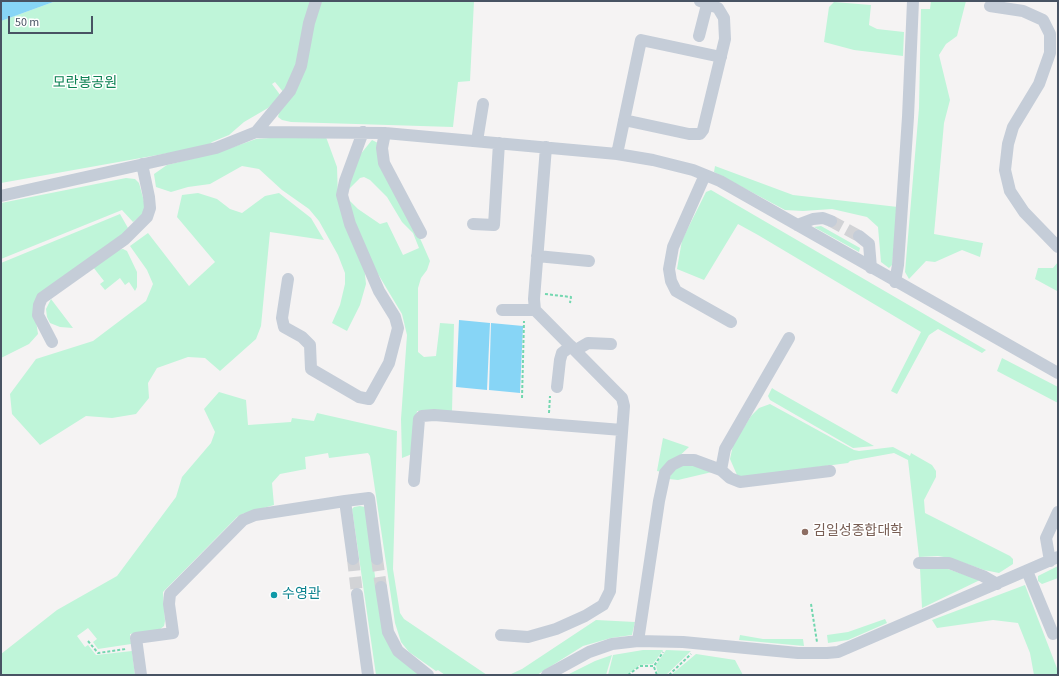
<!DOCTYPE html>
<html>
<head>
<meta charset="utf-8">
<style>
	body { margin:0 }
	#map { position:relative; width:1059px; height:676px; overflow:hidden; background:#f5f3f3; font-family:"Source Sans 3",sans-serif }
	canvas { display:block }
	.frame { position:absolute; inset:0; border:2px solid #485363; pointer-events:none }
	.scale { position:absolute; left:8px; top:16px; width:85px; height:18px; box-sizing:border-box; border:2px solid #485363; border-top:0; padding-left:5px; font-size:12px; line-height:14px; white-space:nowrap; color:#485363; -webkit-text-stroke:3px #fff; paint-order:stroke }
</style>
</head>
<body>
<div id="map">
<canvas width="1059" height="676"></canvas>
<div class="frame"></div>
<div class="scale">50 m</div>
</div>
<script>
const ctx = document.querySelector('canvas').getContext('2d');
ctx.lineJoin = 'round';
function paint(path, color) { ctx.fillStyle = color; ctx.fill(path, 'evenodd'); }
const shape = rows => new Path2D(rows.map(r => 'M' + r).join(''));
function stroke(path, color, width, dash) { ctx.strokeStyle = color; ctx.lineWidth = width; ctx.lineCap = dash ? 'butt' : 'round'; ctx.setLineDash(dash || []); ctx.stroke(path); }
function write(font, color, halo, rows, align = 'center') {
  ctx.font = font + ' "Source Sans 3","Noto Sans KR",sans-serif'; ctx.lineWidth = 3; ctx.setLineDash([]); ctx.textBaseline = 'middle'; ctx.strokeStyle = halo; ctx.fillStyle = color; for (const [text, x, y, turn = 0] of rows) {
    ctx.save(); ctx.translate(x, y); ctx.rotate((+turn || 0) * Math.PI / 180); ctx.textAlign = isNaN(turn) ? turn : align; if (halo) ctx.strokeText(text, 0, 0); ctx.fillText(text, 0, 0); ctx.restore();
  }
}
const green = shape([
	[56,1,474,1,470,81,458,82,453,127,291,122,282,120,278,117,284,93,275,82,272,84,281,96,268,108,244,122,229,135,212,142,208,146,1,183,1,21],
	[931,1,966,1,957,36,946,44,939,55,950,100,944,123,934,234,983,243,980,257,962,250,935,262,926,261,909,279,905,272,919,108,921,9,930,9],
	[834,2,871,5,869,25,877,29,904,32,903,56,854,50,824,42,829,7],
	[282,137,326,137,337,167,338,197,364,265,366,284,360,305,347,331,332,323,340,305,345,284,345,273,338,255,319,221,309,209,282,190,259,169,242,166,210,184,188,187,171,192,156,187,154,174,167,165,219,152,256,139],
	[372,140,378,143,430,261,427,270,421,278,418,288,418,352,424,357,436,356,440,323,454,324,452,412,417,411,412,454,402,458,401,419,407,335,402,314,375,269,354,224,348,199,358,209,380,224,387,222,403,255,419,248,413,233,402,222,387,197,370,180,364,177,360,178,349,189,348,185,359,156],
	[715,166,793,195,898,207,892,265,889,268,881,262,878,227,867,217,832,209,803,211,785,210,714,172],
	[126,178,135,179,139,183,145,205,142,215,133,222,122,210,1,259,1,203],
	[711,190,986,350,982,353,938,329,929,335,897,394,891,391,921,332,758,235,738,224,704,280,677,269,682,240,706,192],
	[198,193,217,199,230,209,242,213,265,196,279,193,311,218,324,240,270,232,261,326,256,339,220,371,205,358,188,357,157,368,148,383,149,398,136,414,112,418,86,416,40,445,12,414,10,394,36,359,93,341,146,301,153,284,147,270,130,246,148,233,189,286,215,262,177,217,182,195],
	[120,214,128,228,123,234,34,308,38,334,29,344,1,358,1,263],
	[821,226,860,248,859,252,814,227],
	[123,249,127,251,137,272,137,287,135,291,129,282,125,285,120,278,105,290,100,284,104,281,93,267,117,250],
	[1058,262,1058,290,1057,291,1035,279,1038,268,1053,268],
	[51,299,73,328,60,327,50,323,47,317,46,309],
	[1002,358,1058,387,1058,403,997,371],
	[772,388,775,390,874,446,853,448,770,400,768,396],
	[219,392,246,400,248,425,291,422,292,418,314,421,317,413,397,431,393,569,400,613,404,619,487,675,445,675,438,670,436,671,409,652,401,642,395,623,370,456,368,453,329,458,328,453,305,457,306,469,280,474,272,483,274,505,242,514,237,517,163,592,165,621,164,626,159,630,130,634,131,644,98,649,93,642,97,639,88,628,77,636,85,647,88,645,96,655,132,651,135,675,1,675,1,654,57,610,117,576,176,497,182,477,211,443,215,432,204,409],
	[770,404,854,450,859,451,893,447,910,456,911,453,932,465,936,471,936,477,924,500,925,513,1010,556,1013,559,1013,564,999,573,984,570,950,558,938,556,919,557,908,460,894,453,850,461,848,463,741,477,737,475,730,459,733,445,751,416,759,408],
	[663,438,689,447,662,472,657,471],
	[695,464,712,472,678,480,669,479,673,470,680,465],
	[360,506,365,507,367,513,380,616,421,675,376,675,352,509,354,507],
	[1058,566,1058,578,1042,584,1038,581,1038,576],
	[920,568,948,569,980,580,922,608],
	[1025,585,1058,671,1058,675,1034,675,1030,653,1018,623,993,620,937,628,932,620],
	[885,619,887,623,848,640,828,643,827,635,848,632],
	[596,620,635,622,632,635,611,638,583,646,537,675,509,675,522,669],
	[740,635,763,639,803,639,804,646,739,640],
	[643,650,663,650,653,664,640,665,627,675,608,675,613,655],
	[666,650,691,651,666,675,658,675,656,665],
	[696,654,735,660,743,675,671,675],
	[612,655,606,675,567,675,595,661]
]);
const water = shape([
	[1,1,56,1,1,21],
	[459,320,490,323,487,390,456,387],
	[491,323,523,326,520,393,489,390]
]);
const minorTunnel = shape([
	[831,221,859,236],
	[353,559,357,594],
	[377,559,381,587]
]);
const path = shape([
	[545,294,571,297,570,303],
	[522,398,524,321],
	[549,413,550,396],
	[811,604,817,642],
	[88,641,98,653,126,649],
	[654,667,657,675],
	[628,675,640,666,654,666,663,652],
	[669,675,691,654]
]);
const minor = shape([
	[990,6,1023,11,1043,20,1050,34,1050,53,1039,84,1013,127,1008,144,1005,170,1010,191,1024,212,1058,247],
	[699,36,708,1],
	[624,120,689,134,700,134,703,130,725,39,724,18,718,8,700,1],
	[256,132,290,91,301,66,309,23,316,1],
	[385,133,382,148,384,163,421,233],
	[477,141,483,104],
	[617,154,641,40,721,57],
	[705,175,673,247,669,269,671,281,676,291,731,322],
	[1,196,216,148,256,132,385,133,617,154,653,160,693,170,720,181,1058,373],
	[473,224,494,225,499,143],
	[797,225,813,219,823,218,831,221],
	[859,236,869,244,871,268],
	[537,256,589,261],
	[288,279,282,318,284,327,302,337,310,345,311,369,359,397,369,399,389,363,398,328,395,317,379,291,350,224,342,195,345,181,363,132],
	[895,282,898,265,908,117,913,1],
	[502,310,535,310],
	[52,342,38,315,39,305,42,298,125,239,147,217,150,208,149,197,142,164],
	[576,350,588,343,611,344],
	[557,387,560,360,562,353,571,346],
	[721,470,725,449,789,338],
	[414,481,419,419,422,416,434,415,622,430],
	[345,501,369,498,377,559],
	[1050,561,1046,538,1058,512],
	[919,563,949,563,983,576,997,584],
	[1027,571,1053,634],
	[381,587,388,632,398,651,428,675],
	[357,594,368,675],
	[501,635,528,637,556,629,585,616,603,605,610,591,624,406,622,398,535,310,534,299,546,147],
	[638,641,659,501,665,473,672,465,682,460,694,460,721,470,730,478,740,482,830,471],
	[141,675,136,638,173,633,169,604,170,594,243,520,255,515,345,501,353,559],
	[547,675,589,652,612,644,638,641,683,642,798,653,827,653,838,652,1058,557]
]);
const markers = [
	[805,532,4,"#8d6e63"],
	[274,595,4,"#0f9aa8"]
];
const parkNames = [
	["모란봉공원",85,84]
];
const educationNames = [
	["김일성종합대학",813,532]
];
const cultureNames = [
	["수영관",282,595]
];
paint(green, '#bff5d9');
paint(water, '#87d5f6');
stroke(minorTunnel, '#d2d3d6', 12, [12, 6]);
stroke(path, '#72d7af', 2, [3, 2]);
stroke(minor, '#c5cdd8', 12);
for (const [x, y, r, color] of markers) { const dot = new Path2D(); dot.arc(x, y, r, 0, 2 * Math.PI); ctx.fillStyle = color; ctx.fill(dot); stroke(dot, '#fff', 1.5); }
write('14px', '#0d8254', '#fff', parkNames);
write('14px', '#785e54', '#fff', educationNames, 'left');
write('14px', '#0d838f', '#fff', cultureNames, 'left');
</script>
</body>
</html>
